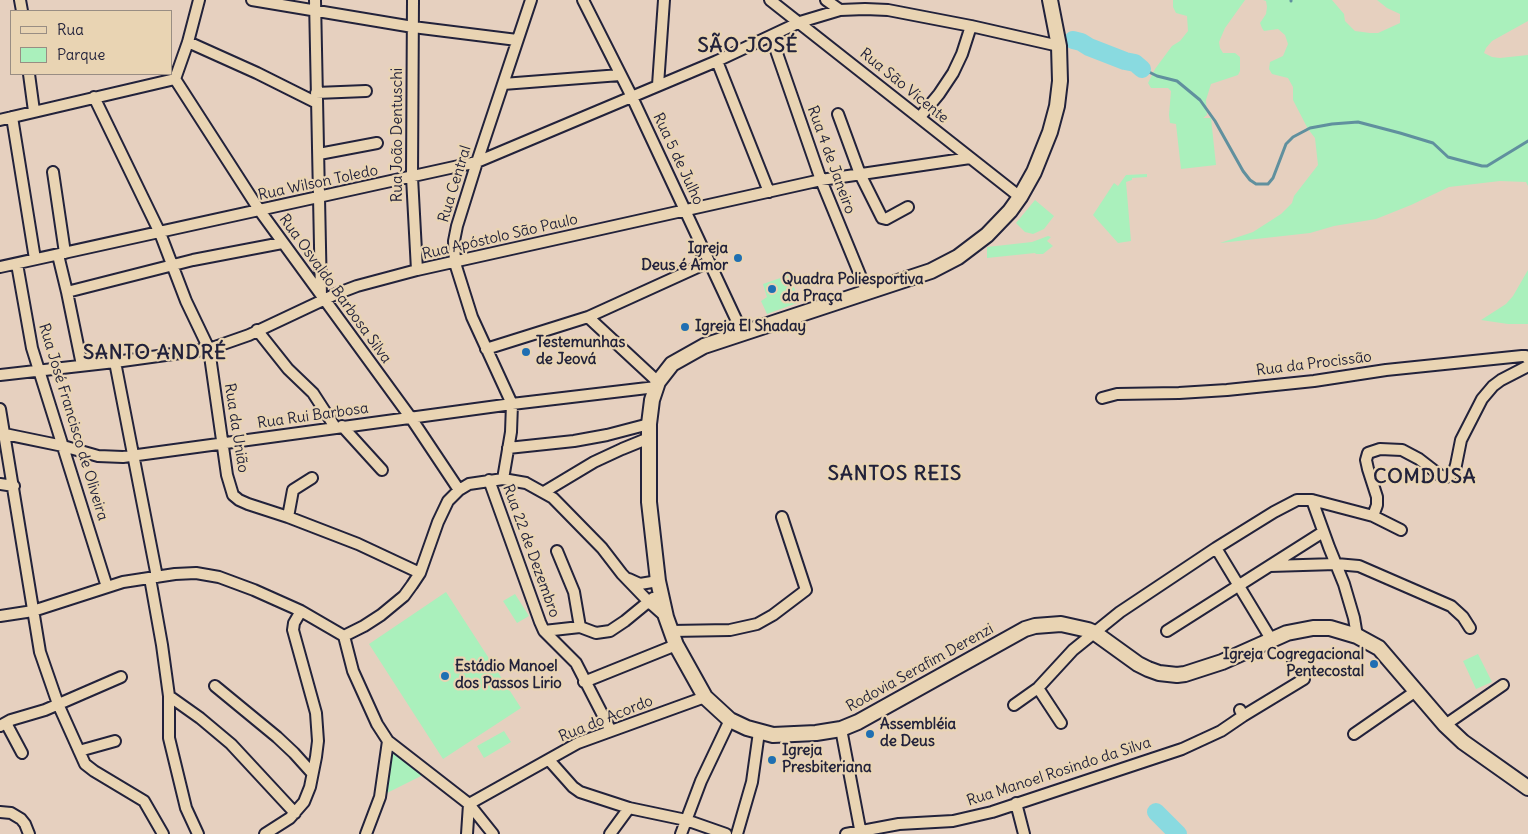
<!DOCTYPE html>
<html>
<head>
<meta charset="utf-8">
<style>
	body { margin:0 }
	#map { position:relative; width:1528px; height:834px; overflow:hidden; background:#e6d0bf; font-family:Delius,sans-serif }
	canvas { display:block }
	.legend { position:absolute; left:10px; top:10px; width:162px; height:65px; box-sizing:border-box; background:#e9d4b3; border:1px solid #998d83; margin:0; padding:6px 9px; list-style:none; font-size:15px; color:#22223b }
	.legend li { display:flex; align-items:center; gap:10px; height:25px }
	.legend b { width:25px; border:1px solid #998d83 }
</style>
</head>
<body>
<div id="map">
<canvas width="1528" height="834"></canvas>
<ul class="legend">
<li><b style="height:6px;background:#e9d4b3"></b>Rua</li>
<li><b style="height:14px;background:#aaf0bc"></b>Parque</li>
</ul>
</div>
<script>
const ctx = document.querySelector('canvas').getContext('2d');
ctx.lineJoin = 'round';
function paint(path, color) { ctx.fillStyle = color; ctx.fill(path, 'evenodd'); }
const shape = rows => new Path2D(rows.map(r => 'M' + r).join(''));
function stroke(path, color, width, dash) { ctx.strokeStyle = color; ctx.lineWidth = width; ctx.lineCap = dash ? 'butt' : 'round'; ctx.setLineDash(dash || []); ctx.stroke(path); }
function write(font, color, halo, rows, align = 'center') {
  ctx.font = font + ' Delius,sans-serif'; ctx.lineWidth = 4.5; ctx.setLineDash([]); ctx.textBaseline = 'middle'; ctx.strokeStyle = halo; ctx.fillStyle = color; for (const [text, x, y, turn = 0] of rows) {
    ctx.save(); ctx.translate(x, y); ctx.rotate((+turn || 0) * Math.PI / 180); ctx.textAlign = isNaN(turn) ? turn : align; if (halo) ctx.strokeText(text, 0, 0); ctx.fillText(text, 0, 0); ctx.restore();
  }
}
const green = shape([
	[1173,0,1245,0,1225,28,1219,42,1220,48,1223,53,1235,53,1240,57,1240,71,1238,75,1211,84,1206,100,1207,115,1203,118,1211,118,1216,165,1181,169,1176,124,1170,123,1169,115,1171,91,1168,88,1151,88,1148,83,1155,69,1172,46,1180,41,1188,31,1187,16,1176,13,1173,7],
	[1263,0,1332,0,1344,14,1345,21,1355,31,1370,33,1378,33,1400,23,1400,14,1387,8,1377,0,1528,0,1528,21,1492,41,1486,48,1484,53,1492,57,1500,58,1528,55,1528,186,1526,182,1500,181,1449,187,1411,205,1376,219,1334,226,1310,233,1220,243,1253,232,1281,214,1292,203,1294,196,1318,165,1315,138,1308,129,1293,100,1293,87,1288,78,1272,74,1269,69,1270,62,1283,56,1288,44,1285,35,1278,29,1264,31,1262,28,1260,23,1266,14,1267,7,1266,1],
	[1147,174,1147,177,1132,178,1132,180,1126,182,1131,241,1118,243,1093,215,1114,183,1118,186,1126,175],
	[1035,200,1054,216,1044,229,1033,234,1025,232,1016,223],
	[1048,236,1051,237,1047,241,1053,246,1043,254,1036,254,1035,253,987,258,987,247,1032,242],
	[1528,270,1528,324,1508,324,1481,320,1506,304,1513,296],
	[789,275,800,302,767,314,761,301,767,297,763,284],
	[446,592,521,708,443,759,369,644],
	[515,594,529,616,517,623,503,601],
	[1478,654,1492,682,1476,689,1463,661],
	[504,731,511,742,484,758,477,746],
	[389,747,425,774,383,795]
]);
const stream = shape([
	[1291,0,1291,1],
	[1147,71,1157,76,1177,81,1200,100,1215,121,1243,171,1250,180,1256,184,1268,184,1273,178,1286,144,1293,137,1310,128,1332,124,1358,122,1400,133,1433,143,1448,157,1482,166,1487,166,1528,141]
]);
const river = shape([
	[1073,40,1081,42,1089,47,1125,61,1135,63,1142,69],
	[1156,812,1178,834]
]);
const street = shape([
	[20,0,22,11],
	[252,0,413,27,517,40],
	[315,0,321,295],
	[413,0,412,177,417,270],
	[583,0,632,97,742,332],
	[770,0,1020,197],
	[826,0,840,10],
	[771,36,821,180,867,292],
	[188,42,257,73,317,103],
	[717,61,769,192],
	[29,74,34,111],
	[175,79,260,211,411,418,459,490],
	[175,79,188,42,199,0],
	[503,84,620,75],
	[658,85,664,0],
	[316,93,366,91],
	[94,97,160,233,186,301,209,349,227,475,233,495,239,500,248,504,288,517,358,544,420,573],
	[838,114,860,174,882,218,886,219,908,207],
	[12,117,35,259],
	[920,117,939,94,953,73,962,54,971,26],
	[0,120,175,79],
	[319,154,377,143],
	[53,172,65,253],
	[58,255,67,292,82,365],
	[17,264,32,348,107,587],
	[0,267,477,162,717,61,800,22,840,10,865,9,888,10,971,26,1059,46],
	[67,292,193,260,282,243],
	[588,317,658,382],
	[257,330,288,369,313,393,335,427],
	[486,349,588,317,709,262],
	[115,362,157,577],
	[0,375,115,362,209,349,249,335,336,294,357,286,417,270,821,180,970,158],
	[1102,398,1117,394,1179,393,1227,390,1314,381,1386,370,1522,356,1526,356,1528,359],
	[0,409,40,652,58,704,85,764,94,771,144,801,163,834],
	[342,426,382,470],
	[0,433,63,446,98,456,123,457,512,404,656,387],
	[508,448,574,441,607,435,649,424],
	[503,479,511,432,512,404,472,317,455,263,454,241,457,226,477,162,531,0],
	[489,480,540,622,544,631,576,663,611,731],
	[0,484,14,486],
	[544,492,594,462,622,449,649,438],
	[1312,500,1373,516,1401,530],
	[1373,516,1377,505,1377,497,1368,469,1366,460,1368,453,1380,449,1402,450,1419,459,1441,476,1446,477,1451,475,1454,471,1456,465,1461,440,1482,399,1493,386,1501,380,1528,366],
	[288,517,293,490,312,478],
	[1216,548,1271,639],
	[557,551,574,592,580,627],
	[1270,566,1336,564,1359,566,1451,606,1463,617,1470,628],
	[150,578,162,645,169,696,169,738,186,808,198,834],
	[629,579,640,584,658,581],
	[0,616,33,611,123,582,175,574,196,573,219,577,254,590,301,611,344,636,353,671,377,724,388,741,469,804,493,834],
	[544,631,580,627,596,633,610,631,625,621,653,598],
	[671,631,730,630,757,624,773,615,806,590,782,517],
	[1167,631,1323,532],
	[344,636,364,626,381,615,404,596,412,585,420,573,438,522,448,501,459,490,469,484,503,479,526,483,553,498,602,548,622,574,648,601,666,617],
	[584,682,676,645],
	[215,686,277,737,294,753,312,773],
	[1038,688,1061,723],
	[169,696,200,718,231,744,295,813],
	[1014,705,1038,688,1073,650,1120,612,1216,548,1274,512,1297,500,1312,500,1329,547,1344,584,1354,618,1357,636],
	[1243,716,1304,679],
	[6,723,22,753],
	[1445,725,1503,685],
	[0,726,11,720,45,710,121,677],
	[841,729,861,834],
	[1354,734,1416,691],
	[79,751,115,741],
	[549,760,573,787,580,792,629,808,686,820,726,834],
	[1016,803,1024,834],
	[0,812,11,813,21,819,25,824,29,834],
	[265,834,290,818,304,802,310,787,316,757,318,741,316,713,293,630,294,623,301,611],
	[366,834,380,797,388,741],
	[467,834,469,804,578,743,705,697],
	[610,834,629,808],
	[681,834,701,781,730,720],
	[737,834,752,782,759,732],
	[846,834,899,824,953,821,992,812,1182,749,1221,731,1243,716,1240,710]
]);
const secondary = shape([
	[1050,0,1059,46,1060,81,1057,106,1050,132,1034,172,1020,197,1010,211,987,235,958,257,931,271,704,346,672,364,658,382,652,400,649,424,649,502,658,581,666,617,676,645,705,697,730,720,747,728,773,735,816,733,841,729,858,722,1025,629,1035,626,1061,624,1088,630,1095,633,1138,664,1148,669,1159,673,1177,675,1185,674,1222,662,1287,633,1313,628,1330,628,1357,636,1379,648,1445,725,1463,742,1528,788]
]);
const markers = [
	[738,258,5,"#1f6fb2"],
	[772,289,5,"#1f6fb2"],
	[685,327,5,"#1f6fb2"],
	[526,352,5,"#1f6fb2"],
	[1374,664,5,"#1f6fb2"],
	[445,676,5,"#1f6fb2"],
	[870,734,5,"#1f6fb2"],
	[772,760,5,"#1f6fb2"]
];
const streetNames = [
	["Rua São Vicente",904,86,39],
	["Rua João Dentuschi",398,135,-90],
	["Rua 5 de Julho",678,159,65],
	["Rua 4 de Janeiro",831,160,70],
	["Rua Wilson Toledo",318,183,-12],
	["Rua Central",455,184,-73],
	["Rua Apóstolo São Paulo",500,237,-13],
	["Rua Osvaldo Barbosa Silva",335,289,54],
	["Rua da Procissão",1314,364,-7],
	["Rua Rui Barbosa",313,416,-8],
	["Rua José Francisco de Oliveira",73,422,73],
	["Rua da União",236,428,81],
	["Rua 22 de Dezembro",531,551,70],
	["Rodovia Serafim Derenzi",920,668,-29],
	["Rua do Acordo",606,719,-22],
	["Rua Manoel Rosindo da Silva",1059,772,-18]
];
const poiNames = [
	["Igreja",728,249,"right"],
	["Deus é Amor",728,266,"right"],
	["Quadra Poliesportiva",782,280],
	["da Praça",782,297],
	["Igreja El Shaday",695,327],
	["Testemunhas",536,343],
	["de Jeová",536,360],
	["Igreja Cogregacional",1364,655,"right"],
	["Pentecostal",1364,672,"right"],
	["Estádio Manoel",455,667],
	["dos Passos Lirio",455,684],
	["Assembléia",880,725],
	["de Deus",880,742],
	["Igreja",782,751],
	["Presbiteriana",782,768]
];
const districtNames = [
	["SÃO JOSÉ",748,46],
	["SANTO ANDRÉ",155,353],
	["SANTOS REIS",895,474],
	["COMDUSA",1425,477]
];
paint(green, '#aaf0bc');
stroke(stream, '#60909e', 3);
stroke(river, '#89dae0', 18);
stroke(street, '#22223b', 14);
stroke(secondary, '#22223b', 18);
stroke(street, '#e9d4b3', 10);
stroke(secondary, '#e9d4b3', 14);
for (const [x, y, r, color] of markers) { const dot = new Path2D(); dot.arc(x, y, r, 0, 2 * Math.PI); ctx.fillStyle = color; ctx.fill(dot); stroke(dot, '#e9d4b3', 2); }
write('15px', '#22223b', '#e9d4b3', streetNames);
write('bold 15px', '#22223b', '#e9d4b3', poiNames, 'left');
ctx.letterSpacing = '1px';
write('bold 20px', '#22223b', '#e9d4b3', districtNames);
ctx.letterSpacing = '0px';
</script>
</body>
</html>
